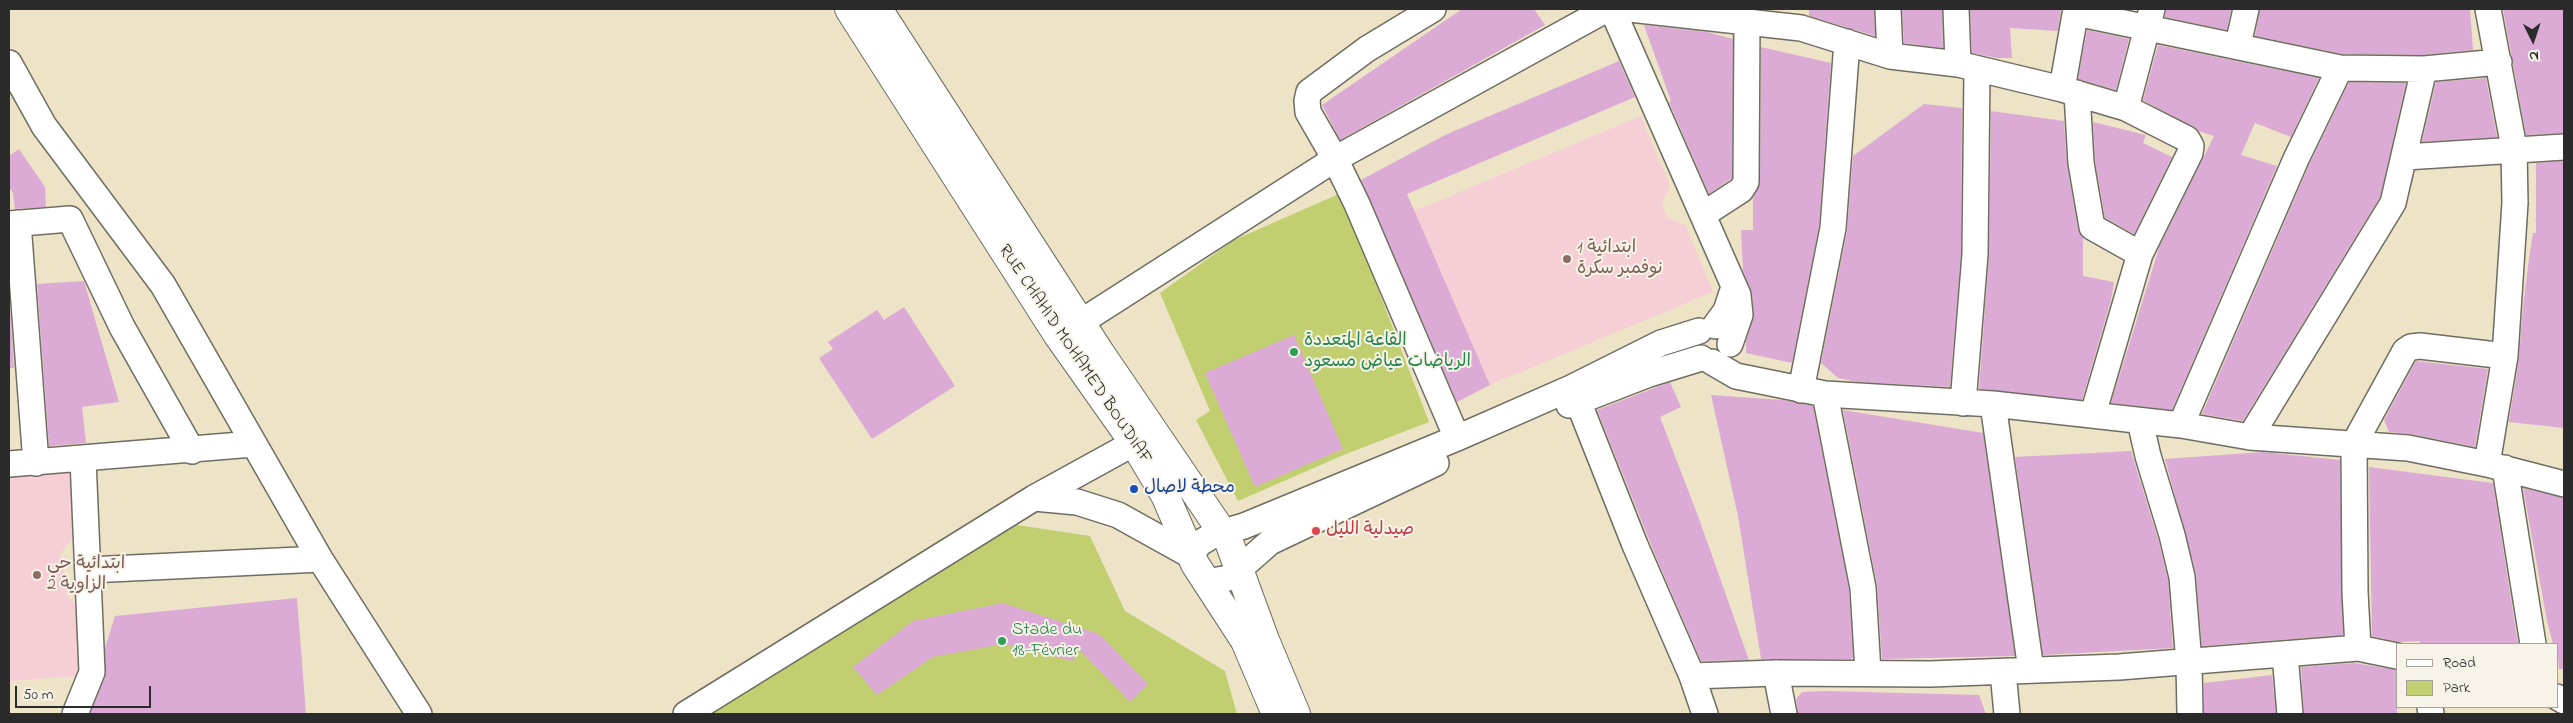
<!DOCTYPE html>
<html>
<head>
<meta charset="utf-8">
<style>
	body { margin:0 }
	#map { position:relative; width:2573px; height:723px; overflow:hidden; background:#ede4c7; font-family:"Indie Flower",sans-serif }
	canvas { display:block }
	.frame { position:absolute; inset:0; border:10px solid #2b2b2b; pointer-events:none }
	.legend { position:absolute; left:2396px; top:643px; width:162px; height:65px; box-sizing:border-box; background:#f7f3e8; border:1px solid #a5a39c; margin:0; padding:6px 9px; list-style:none; font-size:15px; color:#2b2b2b }
	.legend li { display:flex; align-items:center; gap:10px; height:25px }
	.legend b { width:25px; border:1px solid #a5a39c }
	.north { position:absolute; left:2508px; top:15px; width:50px; height:50px; -webkit-text-stroke:4px #f7f3e8; paint-order:stroke; rotate:176deg; font-size:14px; font-weight:700; line-height:20px; text-align:center; color:#2b2b2b }
	.north::after { content:''; display:block; margin:auto; width:18px; height:22px; background:#2b2b2b; clip-path:polygon(50% 0,100% 100%,50% 72%,0 100%) }
	.scale { position:absolute; left:15px; top:686px; width:136px; height:22px; box-sizing:border-box; border:2px solid #2b2b2b; border-top:0; padding-left:6px; font-size:15px; line-height:18px; white-space:nowrap; color:#2b2b2b; -webkit-text-stroke:4px #f7f3e8; paint-order:stroke }
</style>
</head>
<body>
<div id="map">
<canvas width="2573" height="723"></canvas>
<div class="frame"></div>
<ul class="legend">
<li><b style="height:6px;background:#fff"></b>Road</li>
<li><b style="height:14px;background:#c2cf71"></b>Park</li>
</ul>
<div class="north">N</div>
<div class="scale">50 m</div>
</div>
<script>
const ctx = document.querySelector('canvas').getContext('2d');
ctx.lineJoin = 'round';
function paint(path, color) { ctx.fillStyle = color; ctx.fill(path, 'evenodd'); }
const shape = rows => new Path2D(rows.map(r => 'M' + r).join(''));
function stroke(path, color, width, dash) { ctx.strokeStyle = color; ctx.lineWidth = width; ctx.lineCap = dash ? 'butt' : 'round'; ctx.setLineDash(dash || []); ctx.stroke(path); }
function write(font, color, halo, rows, align = 'center') {
  ctx.font = font + ' "Indie Flower","Playpen Sans Arabic",sans-serif'; ctx.lineWidth = 4; ctx.setLineDash([]); ctx.textBaseline = 'middle'; ctx.strokeStyle = halo; ctx.fillStyle = color; for (const [text, x, y, turn = 0] of rows) {
    ctx.save(); ctx.translate(x, y); ctx.rotate((+turn || 0) * Math.PI / 180); ctx.textAlign = isNaN(turn) ? turn : align; if (halo) ctx.strokeText(text, 0, 0); ctx.fillText(text, 0, 0); ctx.restore();
  }
}
const built = shape([
	[1641,116,1670,186,1662,203,1667,218,1686,226,1713,292,1490,385,1414,211],
	[73,467,78,530,61,553,68,597,83,609,80,676,9,681,9,472]
]);
const green = shape([
	[1341,193,1429,422,1346,454,1238,501,1196,420,1210,411,1160,293,1234,240],
	[1017,525,1090,536,1125,611,1225,671,1237,714,710,714]
]);
const building = shape([
	[1462,9,1534,9,1545,25,1340,140,1322,105],
	[1809,9,1874,9,1875,36,1809,16],
	[1902,9,1942,9,1943,48,1904,43],
	[1970,9,2061,9,2058,31,2010,28,2012,58,1997,58,1972,53],
	[2166,9,2231,9,2227,30,2165,17],
	[2260,9,2470,9,2473,50,2423,55,2342,54,2255,36],
	[2503,9,2564,9,2564,133,2526,135],
	[1644,25,1707,32,1733,39,1732,178,1709,194,1669,102,1671,101],
	[2087,30,2129,39,2116,90,2078,79],
	[2158,45,2319,78,2291,137,2255,123,2241,155,2277,166,2172,410,2111,403,2159,248,2214,136,2198,131,2143,100],
	[1761,47,1831,63,1819,226,1792,363,1746,353,1746,342,1754,314,1752,293,1743,271,1741,230,1753,230,1753,198,1760,182],
	[1619,61,1635,97,1407,194,1490,385,1457,402,1361,180,1445,135],
	[2486,78,2497,137,2422,142,2436,82],
	[2349,82,2406,83,2380,197,2243,421,2202,414,2309,165],
	[1924,104,1962,108,1961,253,1950,387,1858,382,1838,378,1821,363,1847,231,1853,156],
	[1991,111,2064,121,2067,165,2078,229,2083,238,2083,276,2114,282,2111,300,2082,400,1979,389,1989,255],
	[2093,122,2146,135,2143,143,2172,157,2134,234,2105,218,2095,161],
	[19,149,45,187,46,207,15,209,13,193,9,187,9,156],
	[2564,161,2564,428,2509,422,2519,358,2523,307,2529,258,2533,233,2536,233,2536,163],
	[84,281,119,402,82,407,86,443,49,446,37,284],
	[9,292,14,368,9,368],
	[904,307,955,386,872,439,819,358,833,349,828,342,877,310,884,320],
	[1294,335,1343,449,1255,487,1205,373],
	[2416,361,2488,369,2475,447,2411,434,2389,432,2384,420],
	[1670,382,1681,407,1660,417,1698,516,1749,660,1701,661,1656,557,1597,410],
	[1711,395,1783,400,1813,406,1849,590,1853,657,1851,659,1761,659,1738,516],
	[1843,410,1983,433,2015,656,1882,659,1877,585],
	[2131,451,2158,539,2168,579,2173,648,2043,655,2015,457],
	[2263,452,2340,460,2343,635,2202,646,2196,574,2165,459],
	[2369,467,2493,483,2518,644,2420,644,2420,641,2398,642,2372,636],
	[2523,488,2564,498,2564,669,2559,669,2557,644,2553,644,2547,621],
	[297,598,306,714,90,714,105,677,105,648,115,616],
	[1003,603,1099,634,1148,684,1130,702,1077,647,1073,661,1003,644,933,657,877,695,853,667,913,621],
	[2354,663,2397,670,2397,714,2304,714,2301,667],
	[2272,675,2276,714,2204,714,2204,683],
	[1827,691,1979,695,1986,714,1798,714,1796,699,1802,692]
]);
const minor = shape([
	[1433,9,1367,49,1309,92,1307,101,1308,112,1335,159,1607,9],
	[1612,9,1738,295,1740,315,1730,344],
	[1630,9,1801,28,1890,56,1958,64,2062,89,2126,108,2187,139,2191,146,2190,153,2140,254,2093,414],
	[1888,9,1890,56],
	[1956,9,1958,64],
	[2076,13,2340,68,2424,69,2499,62],
	[2238,45,2246,9],
	[9,63,44,126,163,285,320,559,419,714],
	[2062,89,2076,9],
	[2077,93,2081,163,2092,227,2140,254],
	[2126,108,2152,9],
	[2405,157,2564,147],
	[1704,214,1741,190,1746,182,1747,22],
	[70,219,122,327,192,451],
	[18,223,36,463],
	[9,224,70,219],
	[1081,322,1335,159,1357,204,1457,438],
	[1715,326,1726,311,1734,287],
	[1712,362,1736,376,1825,394,1993,404,2181,425,2250,437,2408,448,2487,464,2564,484],
	[1801,390,1833,228,1847,42],
	[1825,394,1863,588,1868,672],
	[1578,401,1635,545,1692,676,1705,714],
	[1963,403,1975,254,1977,70],
	[1993,404,2031,670],
	[1569,405,1649,374,1701,358],
	[2140,421,2148,456,2172,535,2182,577,2189,663,2190,714],
	[2181,425,2296,159,2340,68],
	[2250,437,2393,203,2424,69],
	[9,464,253,444],
	[2487,464,2505,356,2515,203,2514,148,2488,9],
	[2505,468,2533,644],
	[1034,498,1077,502,1118,515,1190,555,1200,543,1213,535,1244,526,1457,438,1571,388,1661,343,1699,331],
	[89,570,320,559],
	[1206,582,1229,578,1270,542,1436,463],
	[2358,648,2355,592,2354,444,2405,351,2411,347,2420,346,2505,356],
	[2285,654,2290,714],
	[2003,672,2007,714],
	[1776,673,1784,714],
	[1692,676,1776,673,1930,674,2119,667,2358,648,2397,656],
	[2557,697,2564,701],
	[2430,707,2431,714],
	[75,714,92,672,83,459],
	[686,714,1034,498,1134,443]
]);
const major = shape([
	[849,9,1057,334,1134,443,1165,495,1195,564,1245,641,1276,714],
	[878,9,1101,354,1229,542,1265,640,1296,714]
]);
const markers = [
	[1567,259,5,"#8d6e63"],
	[1294,352,5,"#2e9e5b"],
	[1134,489,5,"#1a4fb4"],
	[1316,531,5,"#e0444e"],
	[37,575,5,"#8d6e63"],
	[1002,641,5,"#2e9e5b"]
];
const educationNames = [
	["ابتدائية 1",1577,249],
	["نوفمبر سكرة",1577,270],
	["ابتدائية حي",47,565],
	["الزاوية 2",47,586]
];
const leisureNames = [
	["القاعة المتعددة",1304,342],
	["الرياضات عياض مسعود",1304,363],
	["Stade du",1012,631],
	["18-Février",1012,652]
];
const streetNames = [
	["RUE CHAHID MOHAMED BOUDIAF",1074,355,56]
];
const transitNames = [
	["محطة لاصال",1144,489]
];
const healthNames = [
	["صيدلية الليل",1326,531]
];
paint(built, '#f6cfd6');
paint(green, '#c2cf71');
paint(building, '#dbabd5');
stroke(minor, '#6f6c62', 28);
stroke(major, '#6f6c62', 30);
stroke(minor, '#fff', 25);
stroke(major, '#fff', 28);
for (const [x, y, r, color] of markers) { const dot = new Path2D(); dot.arc(x, y, r, 0, 2 * Math.PI); ctx.fillStyle = color; ctx.fill(dot); stroke(dot, '#f7f3e8', 2); }
write('18px', '#785e54', '#f7f3e8', educationNames, 'left');
write('18px', '#27864d', '#f7f3e8', leisureNames, 'left');
write('18px', '#2b2b2b', '#f7f3e8', streetNames);
write('18px', '#164399', '#f7f3e8', transitNames, 'left');
write('18px', '#be3a42', '#f7f3e8', healthNames, 'left');
</script>
</body>
</html>
